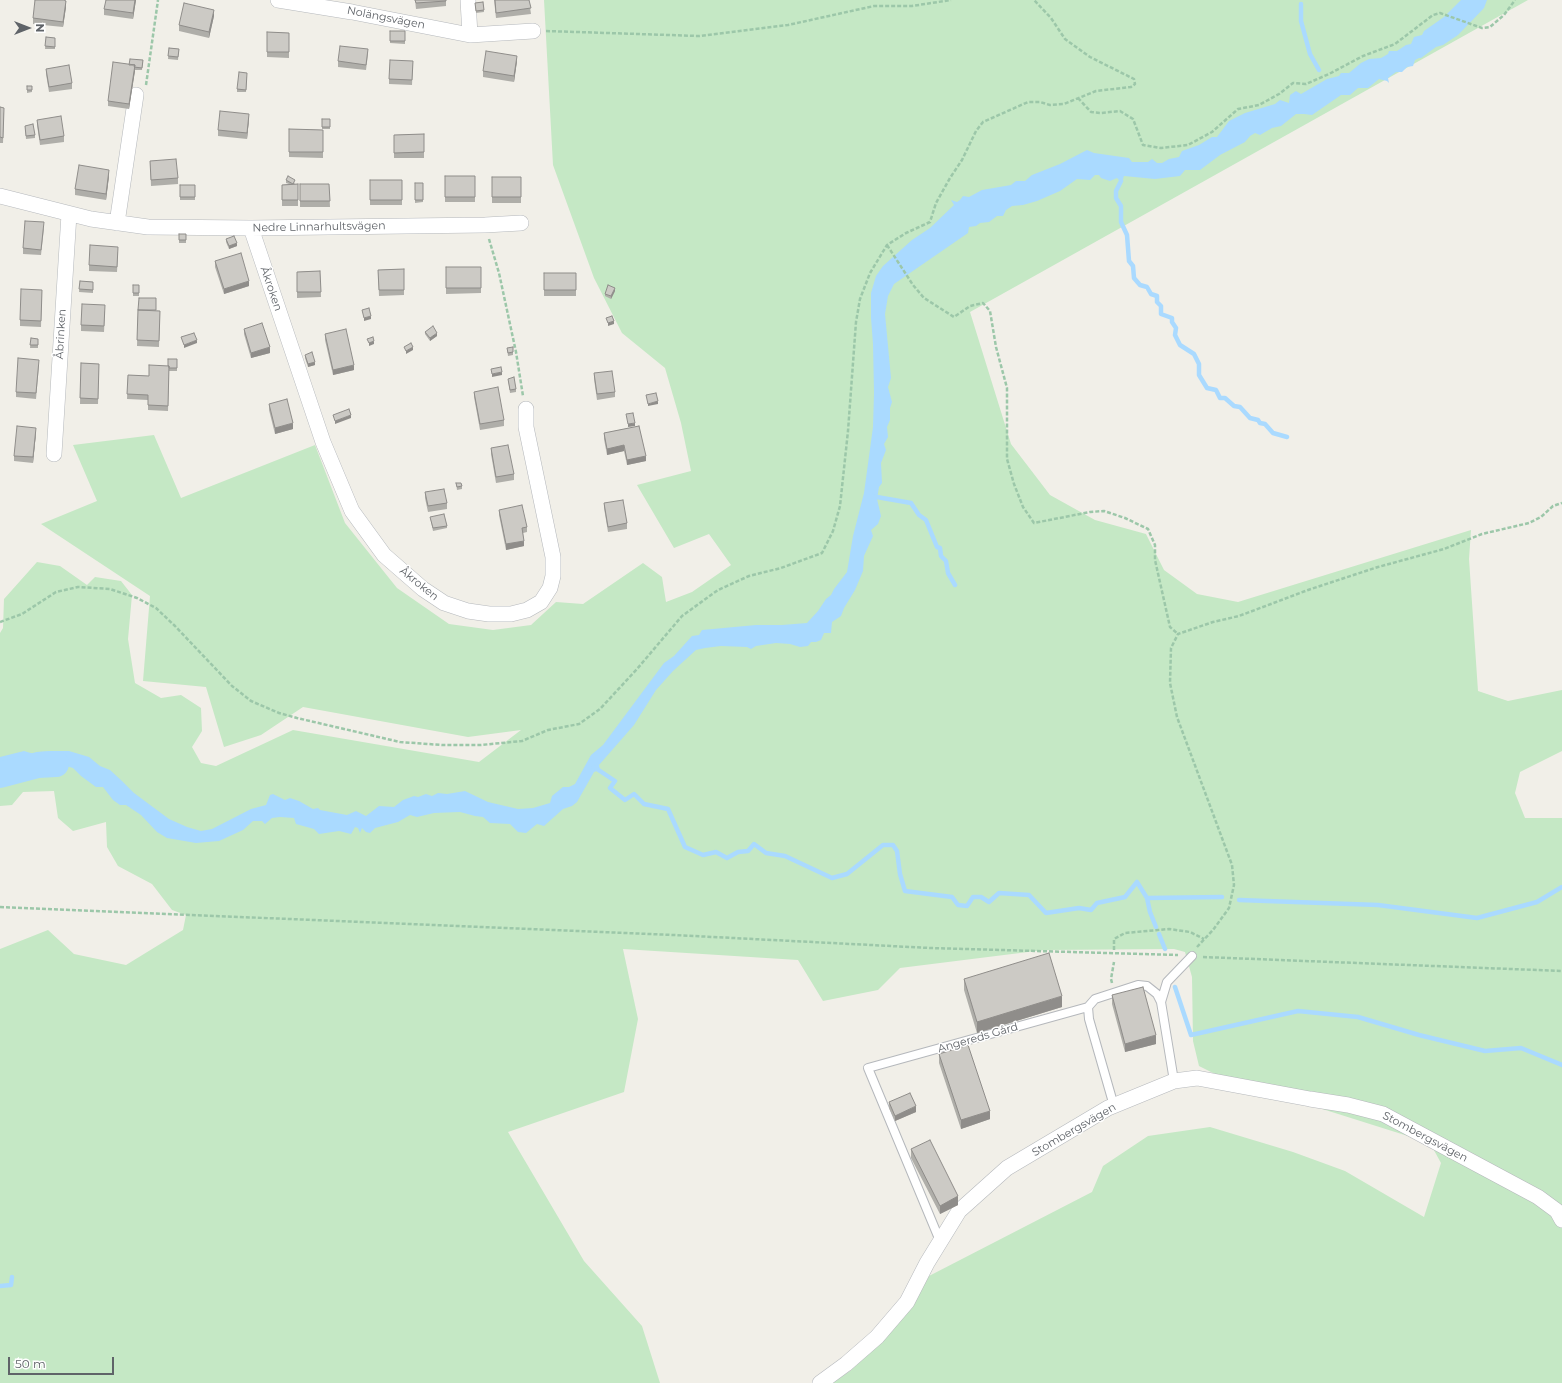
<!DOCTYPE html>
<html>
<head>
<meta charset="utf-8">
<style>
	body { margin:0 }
	#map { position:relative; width:1562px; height:1383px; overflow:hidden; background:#f1efe8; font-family:Montserrat,sans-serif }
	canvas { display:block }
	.north { position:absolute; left:8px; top:8px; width:40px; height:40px; -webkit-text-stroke:3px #fff; paint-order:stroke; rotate:90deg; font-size:11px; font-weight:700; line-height:16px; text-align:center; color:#5f6368 }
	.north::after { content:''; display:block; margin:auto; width:14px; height:18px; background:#5f6368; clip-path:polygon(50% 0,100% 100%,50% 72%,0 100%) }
	.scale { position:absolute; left:8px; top:1357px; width:106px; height:18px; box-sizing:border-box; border:2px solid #5f6368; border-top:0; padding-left:5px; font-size:12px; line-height:14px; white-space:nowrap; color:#5f6368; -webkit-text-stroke:3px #fff; paint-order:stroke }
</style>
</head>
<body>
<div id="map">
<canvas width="1562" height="1383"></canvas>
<div class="north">N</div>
<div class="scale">50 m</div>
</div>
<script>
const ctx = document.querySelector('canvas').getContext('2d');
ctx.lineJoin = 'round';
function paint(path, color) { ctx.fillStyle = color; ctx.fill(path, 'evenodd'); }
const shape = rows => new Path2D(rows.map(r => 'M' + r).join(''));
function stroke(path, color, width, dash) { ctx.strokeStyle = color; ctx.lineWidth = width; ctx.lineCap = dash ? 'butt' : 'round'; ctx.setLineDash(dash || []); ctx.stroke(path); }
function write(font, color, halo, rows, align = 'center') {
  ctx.font = font + ' Montserrat,sans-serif'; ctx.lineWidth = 3; ctx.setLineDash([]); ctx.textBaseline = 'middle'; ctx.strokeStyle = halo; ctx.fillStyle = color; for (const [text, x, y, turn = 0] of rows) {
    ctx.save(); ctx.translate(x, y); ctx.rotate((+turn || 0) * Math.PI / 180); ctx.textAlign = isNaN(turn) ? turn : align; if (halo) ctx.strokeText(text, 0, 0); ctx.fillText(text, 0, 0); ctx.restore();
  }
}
const green = shape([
	[544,0,1528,0,970,312,1011,444,1050,495,1095,520,1146,534,1164,570,1197,594,1238,602,1471,530,1469,559,1478,691,1508,701,1562,690,1562,751,1520,772,1515,793,1525,818,1562,818,1562,1383,832,1383,850,1371,880,1343,912,1307,929,1276,1092,1192,1103,1166,1148,1136,1210,1127,1293,1152,1345,1171,1424,1217,1441,1163,1430,1143,1221,1077,1199,1066,1193,1041,1192,977,1185,952,1174,949,1044,950,900,968,878,990,823,1001,798,960,623,949,638,1019,624,1092,508,1132,584,1261,642,1326,660,1383,0,1383,0,949,48,930,74,954,126,965,183,930,186,915,172,910,152,884,118,866,107,847,106,822,73,831,58,818,54,791,23,792,12,805,0,806,0,633,3,628,4,599,37,562,60,566,87,585,95,577,121,581,132,595,128,639,135,683,161,698,181,695,201,708,202,731,192,747,201,763,216,766,293,730,479,762,521,730,468,737,303,707,261,735,224,747,206,687,143,681,150,596,41,524,97,501,73,445,154,435,181,498,315,445,345,523,397,588,449,624,493,630,531,625,556,602,583,604,643,563,662,577,666,602,692,592,731,565,709,534,674,548,637,485,691,471,681,423,665,368,622,333,594,278,553,165]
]);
const water = shape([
	[1461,0,1487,0,1484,8,1458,35,1443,45,1436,47,1421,58,1419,58,1415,60,1413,66,1407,67,1402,72,1396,72,1388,78,1389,83,1387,81,1379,79,1368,88,1358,88,1350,95,1341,95,1312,115,1304,114,1296,114,1281,126,1272,128,1260,135,1255,133,1250,136,1245,142,1220,155,1200,170,1185,170,1180,176,1155,179,1124,176,1121,185,1119,185,1120,181,1117,178,1110,181,1101,178,1099,175,1095,175,1090,180,1077,179,1060,191,1037,201,1023,205,1012,206,1006,210,1003,216,997,216,989,222,980,223,976,226,969,227,968,233,894,284,888,296,885,314,891,378,888,387,892,402,890,408,890,420,887,427,888,437,884,444,886,450,881,463,882,483,879,487,877,499,881,516,878,524,871,530,873,536,864,556,863,571,855,590,844,608,841,616,832,622,831,633,824,633,821,640,816,642,811,642,808,646,800,647,790,644,776,643,756,646,751,649,747,647,721,646,705,648,696,650,673,671,656,690,634,725,599,765,600,770,594,772,577,802,572,806,563,809,544,826,537,824,526,833,518,832,510,824,490,823,483,817,475,816,460,812,434,813,417,817,410,815,398,822,375,828,370,833,366,832,362,828,360,833,358,828,355,827,351,834,339,831,319,834,314,829,296,824,294,818,280,817,272,818,265,824,262,821,253,821,243,830,219,841,196,843,167,838,157,832,141,815,126,805,120,805,113,800,103,787,96,787,81,776,73,768,66,766,54,765,49,767,11,769,8,777,0,777,0,757,24,751,34,754,37,752,51,751,69,751,89,757,100,766,110,770,122,781,134,793,169,819,187,827,201,831,212,829,251,809,266,805,270,795,273,794,285,800,290,798,299,801,313,809,318,808,320,810,347,815,356,811,366,816,379,806,394,807,403,800,414,796,418,797,426,794,432,796,438,793,447,794,465,791,488,802,518,809,533,808,550,803,552,796,563,787,569,787,575,784,591,755,603,745,664,663,674,656,692,636,699,635,702,630,756,625,782,625,807,623,818,611,826,599,831,595,834,589,847,572,853,536,864,493,873,427,874,393,873,344,871,318,871,293,876,276,883,266,912,240,930,228,954,205,951,200,957,202,960,200,963,196,969,197,982,190,1011,185,1016,181,1025,181,1032,175,1060,164,1087,150,1094,153,1129,158,1132,162,1148,162,1152,159,1157,163,1162,163,1169,159,1179,157,1182,151,1199,145,1212,137,1217,137,1229,121,1245,113,1275,104,1280,100,1289,103,1290,95,1296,91,1301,94,1327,79,1339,76,1341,73,1349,73,1361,63,1369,59,1381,58,1388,54,1389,51,1397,51,1406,45,1411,44,1414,37,1422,35,1424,31,1444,17]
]);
const stream = shape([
	[1301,4,1301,21,1310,54,1319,70],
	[1121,181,1116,191,1116,198,1121,206,1121,222,1127,235,1129,261,1133,266,1134,278,1140,285,1147,287,1151,294,1157,296,1157,302,1161,306,1161,314,1172,318,1172,322,1176,328,1175,335,1180,345,1194,354,1199,364,1199,375,1207,388,1216,390,1220,398,1225,398,1234,406,1240,407,1250,418,1258,420,1260,423,1265,424,1273,433,1287,437],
	[871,496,911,503,919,515,926,520,937,547,940,548,941,556,946,561,948,573,955,585],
	[594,767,615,781,610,788,625,800,634,794,644,804,668,809,685,847,703,855,716,852,727,858,738,852,748,851,754,844,766,853,785,856,832,878,847,874,883,845,893,845,897,851,900,874,905,891,952,897,958,905,967,906,973,897,981,897,989,902,999,893,1029,895,1046,913,1079,908,1091,910,1097,903,1125,897,1137,882,1147,898,1222,897],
	[1147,898,1150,912,1156,927],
	[1239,900,1378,905,1477,918,1537,902,1562,887],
	[1159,934,1165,949],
	[1175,987,1191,1035,1298,1011,1358,1017,1419,1035,1485,1051,1521,1048,1562,1065],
	[0,1286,11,1285,12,1277]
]);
const river = shape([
	[0,775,38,765,56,764]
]);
const path = shape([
	[546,31,699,36,788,25,874,6,912,6,951,0],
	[146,85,158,0],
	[1078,98,1091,112,1101,113,1120,111,1133,119,1143,145,1161,148,1188,145,1212,132,1238,109,1259,105,1279,94,1293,83,1306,84,1329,74,1363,56,1395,44,1433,15,1440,13,1482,28,1490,27,1504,15,1515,0],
	[489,239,499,273,516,352,523,396],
	[887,245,913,285,924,298,954,317,970,306,983,303,990,311,996,347,1007,388,1007,459,1014,484,1023,507,1034,523,1090,512,1104,511,1125,518,1148,529,1155,545,1155,560,1170,627,1178,634],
	[0,622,22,614,56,592,78,587,110,589,137,598,156,608,175,626,232,686,251,701,279,713,297,718,400,742,442,745,481,745,522,741,548,730,579,724,600,709,637,669,682,616,718,590,749,576,781,568,822,553,833,531,840,506,848,431,856,322,860,299,870,273,887,245,906,233,930,222,936,203,950,178,962,160,976,131,983,122,1028,102,1040,102,1050,105,1064,104,1096,91,1131,87,1135,84,1134,79,1090,57,1065,39,1051,18,1034,0],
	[0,907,674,935,930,948,1178,955],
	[1197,947,1213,930,1229,908,1234,885,1232,865,1177,717,1170,683,1171,648,1178,634,1213,622,1239,616,1308,590,1378,567,1444,549,1482,534,1529,523,1541,517,1553,506,1562,503],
	[1114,950,1114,939,1125,933,1169,929,1190,932,1204,939],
	[1203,957,1562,971],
	[1112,983,1111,979,1114,962]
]);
const lane = shape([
	[1161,1002,1167,982,1192,956],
	[1114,1106,1089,1019,1088,1007,1095,999,1138,985,1147,986,1157,994,1161,1002,1174,1081],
	[940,1241,868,1068,1088,1007]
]);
const street = shape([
	[278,0,352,12,470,35,533,31],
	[468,0,470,35],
	[0,196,91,219,148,227,251,228,485,225,521,223],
	[117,223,136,95],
	[251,228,323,442,352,511,384,555,423,589,444,603,468,611,489,614,511,614,527,610,541,602,550,588,553,576,553,557,526,427,526,409],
	[54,454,69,214],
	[820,1383,846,1364,877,1337,907,1302,927,1263,959,1211,1007,1168,1108,1108,1174,1081,1197,1078,1310,1099,1348,1105,1383,1114,1538,1197,1557,1211,1562,1220]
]);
const wall = shape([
	[65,0,66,7,63,27,33,24,33,18],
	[136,0,133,19,104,15,104,9],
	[415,0,446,0,446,6,416,9],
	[494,0,529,0,531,14,496,18],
	[483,2,484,12,476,13,475,3],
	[214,16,209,38,179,31,179,25],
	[390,31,405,31,405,44,390,43],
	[267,32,289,33,289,58,267,57],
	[46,37,55,38,55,49,45,49],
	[169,48,179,49,178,60,168,59],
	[368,54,366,70,338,67,338,61],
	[143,60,142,70,135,70,129,109,108,106,108,101,129,65],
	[413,61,412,85,389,84,389,79],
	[517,61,514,82,483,77,483,71],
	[46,69,72,83,72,89,49,92,46,74],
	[247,76,246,92,237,92,237,89],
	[27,86,32,86,32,92,27,93],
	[0,107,4,113,3,143,0,143],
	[249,119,247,139,218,136,218,130],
	[322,119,330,119,330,129,322,129],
	[37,120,64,136,64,142,40,145,37,125],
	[25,126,35,135,35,138,26,139],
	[289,129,323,130,323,158,289,157],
	[424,134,424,158,394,158,394,135],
	[150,161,178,178,178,184,151,186],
	[109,176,106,200,75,195,75,189],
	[445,176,475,176,475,202,445,202],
	[492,177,521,177,521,203,492,203],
	[286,180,295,183,294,184,298,184,298,206,282,206,282,185,289,184,286,183],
	[370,180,402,180,402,205,370,205],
	[415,183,423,183,423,202,415,203],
	[300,184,329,184,330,207,300,207],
	[180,185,195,185,195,200,180,200],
	[44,228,41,255,23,254,23,248],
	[179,234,186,234,186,243,179,243],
	[226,239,237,246,229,249,226,242],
	[118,252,117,272,89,271,89,265],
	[215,261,249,286,224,294,215,267],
	[446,267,481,267,481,293,446,294],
	[404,269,404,295,379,296,378,270],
	[320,271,321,297,297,298,297,272],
	[544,273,576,273,576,296,544,296],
	[80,281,93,282,93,293,79,292],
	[133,285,139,285,139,296,133,296],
	[42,290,41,327,20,326,20,320],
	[615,291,611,299,605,296,605,294],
	[138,310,160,311,159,347,137,346],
	[105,311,104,332,81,331,81,325],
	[244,329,270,353,251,358,244,334],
	[425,332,437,336,430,341,425,334],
	[325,334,354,370,333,375,325,340],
	[31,338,38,339,38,348,30,348],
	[507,348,513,352,513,355,508,356],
	[305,355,315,365,308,367,305,358],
	[177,359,177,371,169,371,168,411,148,410,148,400,127,399,128,375,149,376,168,366],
	[81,363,99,364,98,404,80,404],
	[39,365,36,399,16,397,16,392],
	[594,373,615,392,615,397,597,400,594,379],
	[508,379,516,389,516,392,510,393],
	[474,392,504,420,504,426,480,430,474,397],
	[269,404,293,429,275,434,269,410],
	[639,426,646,461,627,465,624,451,607,455,604,439,604,433],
	[36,433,33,463,14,461,14,456],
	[491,448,514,474,514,480,496,483,491,454],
	[456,483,462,486,462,489,457,490],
	[425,492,447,503,447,509,428,512,425,498],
	[604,503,627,523,627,529,608,532,604,508],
	[499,510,527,527,527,532,523,533,524,546,506,550,499,515],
	[430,517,447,526,447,528,433,531],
	[964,979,1062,1007,977,1033,964,990],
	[1112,995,1156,1044,1125,1052,1112,1004],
	[939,1054,990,1119,961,1129,939,1063],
	[889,1102,916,1112,895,1121,889,1108],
	[911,1149,958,1205,940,1214,911,1158]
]);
const shadedWall = shape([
	[135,0,136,0,133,19,133,13],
	[66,1,66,7,63,27,63,22],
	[214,10,214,16,209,38,209,32],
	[517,56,517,61,514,82,514,76],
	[135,65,135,71,129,109,129,104],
	[249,114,249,119,247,139,247,133],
	[109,170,109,176,106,200,106,194],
	[237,243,237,246,229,249,229,246],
	[249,281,249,286,224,294,224,289],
	[615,288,615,291,611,299,611,296],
	[371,316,371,319,364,321,364,318],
	[614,321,614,324,608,326,608,323],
	[437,333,437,336,430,341,430,338],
	[197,340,197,343,184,348,184,345],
	[374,341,374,344,369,346,369,343],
	[270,347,270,353,251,358,251,353],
	[413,347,413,350,406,354,406,351],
	[315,362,315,365,308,367,308,364],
	[354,365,354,370,333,375,333,370],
	[502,372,502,375,492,377,492,374],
	[658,401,658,404,648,406,648,404],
	[351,415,351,418,335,424,335,421],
	[293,423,293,429,275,434,275,428],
	[635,423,635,426,628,427,628,424],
	[36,428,36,433,33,463,33,457],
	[624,445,624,451,607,455,607,449],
	[646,456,646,461,627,465,627,460],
	[524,541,524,546,506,550,506,544],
	[1062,996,1062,1007,977,1033,977,1022],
	[1156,1035,1156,1044,1125,1052,1125,1044],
	[916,1106,916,1112,895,1121,895,1116],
	[990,1111,990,1119,961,1129,961,1120],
	[958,1196,958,1205,940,1214,940,1206]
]);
const building = shape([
	[35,0,65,0,65,1,66,1,63,22,33,18,35,0],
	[106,0,135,0,133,13,104,9,106,0],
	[415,0,446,0,446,1,416,3,415,0],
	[495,0,529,0,531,8,496,13,495,0],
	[483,2,484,10,476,11,475,3,483,2],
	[184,3,214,10,209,32,179,25,184,3],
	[390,31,405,31,405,41,390,41,390,31],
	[267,32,289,33,289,52,267,52,267,32],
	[46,37,55,38,55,47,45,46,46,37],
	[340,46,368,49,366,65,338,61,340,46],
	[169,48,179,49,178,57,168,56,169,48],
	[486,51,517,56,514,76,483,71,486,51],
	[130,59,143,60,142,68,134,67,135,65,129,65,130,59],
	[390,60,413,61,412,80,389,79,390,60],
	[113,62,135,65,129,104,108,101,113,62],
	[69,65,72,83,49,87,46,69,69,65],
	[239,72,247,73,246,90,237,89,239,72],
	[27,86,32,86,32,90,27,90,27,86],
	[0,107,4,108,3,138,0,137,0,107],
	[220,111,249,114,247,133,218,130,220,111],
	[61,116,64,136,40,140,37,120,61,116],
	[322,119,330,119,330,127,322,127,322,119],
	[33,124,35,135,26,136,25,126,33,124],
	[289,129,323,130,323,152,289,152,289,129],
	[424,134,424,152,394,153,394,135,424,134],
	[176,159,178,178,151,180,150,161,176,159],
	[79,165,109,170,106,194,75,189,79,165],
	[288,176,295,180,293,184,286,180,288,176],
	[445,176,475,176,475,197,445,197,445,176],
	[492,177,521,177,521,197,492,197,492,177],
	[370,180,402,180,402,200,370,200,370,180],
	[415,183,423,183,423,200,415,200,415,183],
	[298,184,298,200,282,200,282,185,298,184],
	[300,184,329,184,330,201,300,201,300,184],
	[180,185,195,185,195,197,180,197,180,185],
	[25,221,44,222,41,250,23,248,25,221],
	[179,234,186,234,186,240,179,240,179,234],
	[234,236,237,243,229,246,226,239,234,236],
	[90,245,118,247,117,267,89,265,90,245],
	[241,253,249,281,224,289,215,261,241,253],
	[446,267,481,267,481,288,446,288,446,267],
	[404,269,404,290,379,290,378,270,404,269],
	[320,271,321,292,297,292,297,272,320,271],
	[544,273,576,273,576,290,544,290,544,273],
	[80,281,93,282,93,290,79,289,80,281],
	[133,285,139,285,139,293,133,293,133,285],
	[608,285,615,288,611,296,605,294,608,285],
	[21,289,42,290,41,321,20,320,21,289],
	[139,298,156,298,156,310,138,310,139,298],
	[82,304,105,305,104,326,81,325,82,304],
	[369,308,371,316,364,318,362,310,369,308],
	[138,310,160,311,159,341,137,340,138,310],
	[612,316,614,321,608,323,606,318,612,316],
	[262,323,270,347,251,353,244,329,262,323],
	[433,326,437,333,430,338,425,332,433,326],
	[346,329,354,365,333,370,325,334,346,329],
	[194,333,197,340,184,345,181,337,194,333],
	[373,337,374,341,369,343,367,339,373,337],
	[31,338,38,339,38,345,30,345,31,338],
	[411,343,413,347,406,351,404,347,411,343],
	[513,347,513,352,508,353,507,348,513,347],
	[312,352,315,362,308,364,305,355,312,352],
	[18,358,39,360,36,393,16,392,18,358],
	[168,359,177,359,177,368,169,368,169,366,168,366,168,359],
	[81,363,99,364,98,399,80,398,81,363],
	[149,365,169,366,168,406,148,405,148,395,127,394,128,375,149,376,149,365],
	[501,367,502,372,492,374,491,369,501,367],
	[612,371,615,392,597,394,594,373,612,371],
	[514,377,516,389,510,390,508,379,514,377],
	[498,387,504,420,480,424,474,392,498,387],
	[656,393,658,401,648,404,646,395,656,393],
	[287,399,293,423,275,428,269,404,287,399],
	[349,409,351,415,335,421,333,415,349,409],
	[633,413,635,423,628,424,626,414,633,413],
	[17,426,36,428,33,457,14,456,17,426],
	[639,426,646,456,627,460,624,445,607,449,604,433,639,426],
	[508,445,514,474,496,477,491,448,508,445],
	[456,483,461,483,462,486,457,487,456,483],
	[444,489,447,503,428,506,425,492,444,489],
	[623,500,627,523,608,527,604,503,623,500],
	[522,505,527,527,522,528,524,541,506,544,499,510,522,505],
	[444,514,447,526,433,528,430,517,444,514],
	[1049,953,1062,996,977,1022,964,979,1049,953],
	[1143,987,1156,1035,1125,1044,1112,995,1143,987],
	[968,1045,990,1111,961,1120,939,1054,968,1045],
	[910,1093,916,1106,895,1116,889,1102,910,1093],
	[930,1140,958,1196,940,1206,911,1149,930,1140]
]);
const streetNames = [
	["Nolängsvägen",386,18,11],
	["Nedre Linnarhultsvägen",319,227,-1],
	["Åkroken",271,289,71],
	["Åbrinken",61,334,-87],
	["Åkroken",419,584,39],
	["Angereds Gård",978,1038,-16],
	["Stombergsvägen",1074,1130,-30],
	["Stombergsvägen",1425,1137,28]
];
paint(green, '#c5e8c5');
paint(water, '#aadaff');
stroke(stream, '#aadaff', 4.5);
stroke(river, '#aadaff', 26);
stroke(lane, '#b5b8bc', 10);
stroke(street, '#b5b8bc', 16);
stroke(path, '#9cc7a9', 2.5, [4, 2]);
stroke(lane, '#fff', 8);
stroke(street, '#fff', 15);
paint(wall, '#afaea9');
paint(shadedWall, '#8f8d8a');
paint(building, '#cccac5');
stroke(building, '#8f8d8a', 1);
write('11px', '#5f6368', '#fff', streetNames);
</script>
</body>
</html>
